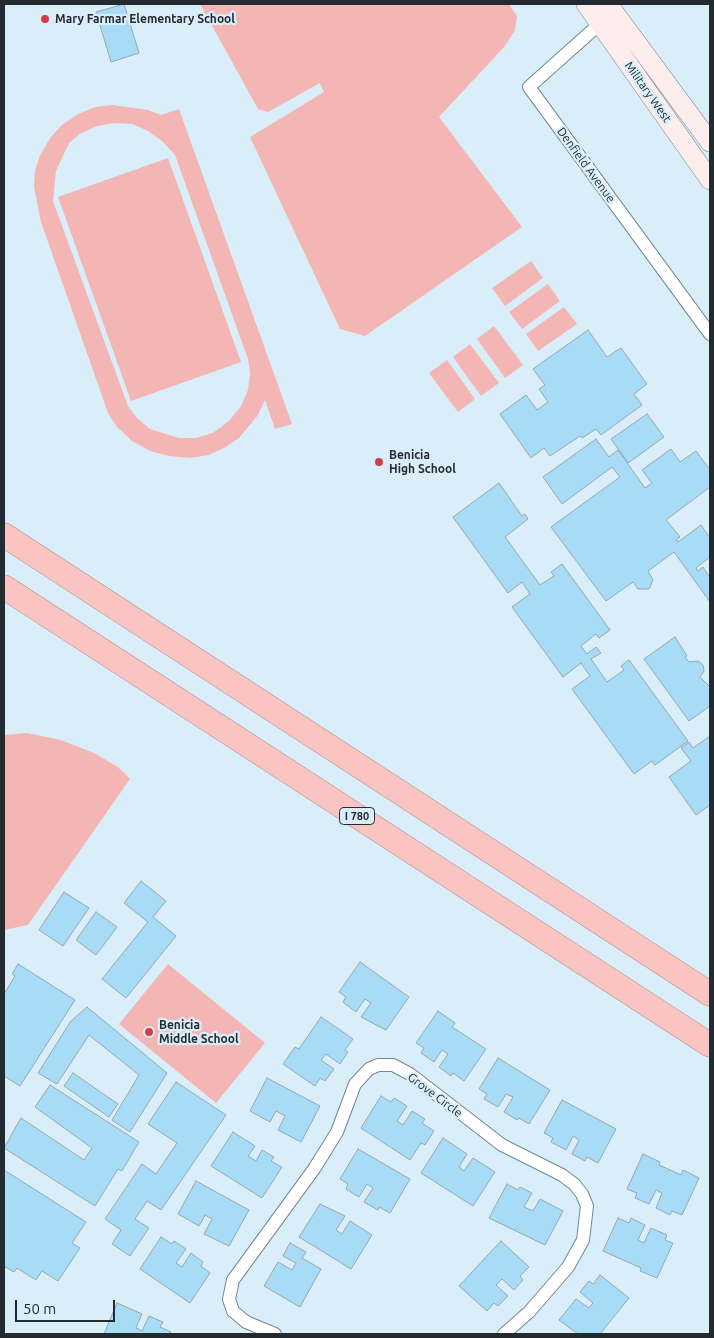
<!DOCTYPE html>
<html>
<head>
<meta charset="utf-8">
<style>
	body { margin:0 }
	#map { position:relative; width:714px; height:1338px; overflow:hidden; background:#daeef9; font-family:Ubuntu,sans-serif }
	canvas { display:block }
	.frame { position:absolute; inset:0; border:5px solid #242b30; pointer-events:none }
	.scale { position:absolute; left:15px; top:1300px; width:100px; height:22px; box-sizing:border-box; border:2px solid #242b30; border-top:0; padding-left:6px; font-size:15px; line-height:18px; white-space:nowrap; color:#242b30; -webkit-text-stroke:4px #daeef9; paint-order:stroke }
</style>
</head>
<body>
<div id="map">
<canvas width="714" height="1338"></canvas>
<div class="frame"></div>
<div class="scale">50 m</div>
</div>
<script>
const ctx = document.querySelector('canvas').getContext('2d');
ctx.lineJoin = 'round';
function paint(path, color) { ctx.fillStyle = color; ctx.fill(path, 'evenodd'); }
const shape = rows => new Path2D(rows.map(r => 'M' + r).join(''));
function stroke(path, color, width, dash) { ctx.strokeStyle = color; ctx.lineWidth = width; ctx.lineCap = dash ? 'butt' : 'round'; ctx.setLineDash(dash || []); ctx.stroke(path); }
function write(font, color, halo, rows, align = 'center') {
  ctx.font = font + ' Ubuntu,sans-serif'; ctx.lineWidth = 4.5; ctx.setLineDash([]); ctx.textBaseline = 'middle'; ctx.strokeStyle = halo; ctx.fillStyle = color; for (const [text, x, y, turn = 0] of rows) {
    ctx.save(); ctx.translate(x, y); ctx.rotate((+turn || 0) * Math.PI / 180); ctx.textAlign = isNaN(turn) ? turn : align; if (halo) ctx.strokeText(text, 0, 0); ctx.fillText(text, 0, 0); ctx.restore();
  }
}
const green = shape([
	[200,4,509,4,517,16,515,30,505,46,439,117,522,227,365,336,340,329,250,137,324,92,320,83,268,112,258,109],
	[112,105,148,110,161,115,179,109,292,424,275,429,265,400,258,415,239,438,226,447,209,455,190,458,169,456,150,451,132,441,117,427,108,413,41,222,34,187,35,171,40,155,51,137,62,125,78,114,95,107],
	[114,123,133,124,148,131,162,141,175,155,248,359,250,373,248,390,241,406,229,421,213,433,196,438,179,438,150,429,137,418,128,406,53,201,56,171,69,143,80,134,97,126],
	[168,158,241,362,131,401,58,197],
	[531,261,543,278,505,306,492,288],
	[548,284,560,301,522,329,509,312],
	[564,307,577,324,538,351,526,334],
	[494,326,523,365,505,378,477,339],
	[470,344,499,383,481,396,453,357],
	[447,360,475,399,458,412,429,373],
	[27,733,61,740,94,753,118,767,130,779,28,925,4,930,4,735],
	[168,964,265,1043,216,1103,119,1024]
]);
const building = shape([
	[124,4,139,53,111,62,96,12,124,4],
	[588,330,607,357,621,348,647,384,634,394,642,405,601,435,596,429,582,438,580,436,550,456,544,448,531,458,500,414,526,395,537,410,548,402,539,389,545,385,533,369,588,330],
	[647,414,664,437,628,463,611,439,647,414],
	[596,439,609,457,618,450,645,488,652,483,642,470,671,449,680,462,696,451,710,470,710,487,666,520,680,537,676,540,678,542,701,525,710,538,710,557,696,568,698,571,703,567,710,578,710,602,674,552,648,571,653,580,649,589,638,589,633,582,606,601,551,527,620,477,612,467,562,504,543,477,596,439],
	[499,483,522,516,525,514,528,519,505,537,540,585,554,576,551,572,562,564,610,630,599,638,596,634,581,646,587,654,596,647,601,653,591,659,607,682,624,670,621,666,629,660,688,741,655,765,652,761,634,774,572,689,590,676,581,663,563,677,512,607,530,594,522,582,508,593,453,517,499,483],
	[675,637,687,656,685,657,689,662,698,661,703,665,704,671,700,677,710,687,710,706,689,721,644,659,675,637],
	[710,736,710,805,696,815,669,777,691,761,681,748,689,742,693,748,710,736],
	[141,881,166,901,153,917,176,936,126,998,102,979,148,922,124,903,141,881],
	[64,892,89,908,63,946,39,930,64,892],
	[96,912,117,927,96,955,76,940,96,912],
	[360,962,409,997,386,1030,361,1017,371,1003,365,999,356,1012,343,1002,346,997,339,992,360,962],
	[18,964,75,1000,20,1086,4,1076,4,994,15,976,12,974,18,964],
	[87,1007,167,1073,130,1132,112,1120,139,1075,89,1035,57,1084,38,1073,71,1021,87,1007],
	[438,1011,455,1023,452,1027,486,1049,464,1081,453,1073,451,1076,439,1067,448,1054,442,1050,434,1062,421,1053,424,1048,416,1043,438,1011],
	[321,1017,353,1039,345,1050,348,1052,340,1064,326,1054,321,1060,334,1069,325,1081,320,1078,315,1086,283,1064,295,1047,299,1049,321,1017],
	[498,1058,550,1090,529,1124,519,1118,517,1120,504,1112,513,1097,506,1094,498,1107,484,1099,487,1094,479,1089,498,1058],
	[73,1073,118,1104,109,1117,64,1086,73,1073],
	[267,1078,320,1106,301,1142,278,1130,285,1116,276,1111,270,1122,250,1111,267,1078],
	[176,1082,226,1115,161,1210,147,1201,135,1219,149,1228,130,1256,112,1244,121,1230,105,1219,142,1164,156,1174,177,1143,148,1124,176,1082],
	[50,1085,139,1142,122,1171,118,1169,95,1206,4,1148,21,1118,84,1160,92,1148,35,1107,50,1085],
	[381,1096,391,1102,394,1098,407,1106,397,1121,403,1125,412,1111,425,1119,422,1123,434,1131,425,1145,421,1143,410,1160,361,1128,381,1096],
	[562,1100,616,1129,598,1163,587,1157,585,1161,572,1154,579,1140,573,1136,566,1150,551,1142,553,1138,544,1133,562,1100],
	[233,1132,255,1146,248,1156,256,1161,262,1150,274,1157,271,1161,282,1167,262,1198,211,1166,233,1132],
	[443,1138,467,1154,459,1167,464,1171,473,1158,495,1172,473,1206,421,1173,443,1138],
	[358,1149,410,1179,390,1213,379,1207,378,1210,364,1202,373,1188,367,1184,359,1197,346,1189,348,1184,340,1179,358,1149],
	[643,1154,660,1162,659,1165,681,1175,683,1170,699,1178,682,1215,672,1211,670,1215,656,1208,662,1193,656,1190,649,1204,635,1198,637,1193,627,1189,643,1154],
	[4,1170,86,1222,72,1243,80,1248,58,1281,42,1271,36,1280,17,1268,14,1272,4,1266,4,1170],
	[196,1181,249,1210,229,1246,204,1234,212,1219,205,1215,199,1226,178,1214,196,1181],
	[507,1184,518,1190,520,1187,532,1193,524,1207,533,1211,540,1199,563,1211,545,1245,489,1218,507,1184],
	[320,1204,345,1216,336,1230,342,1234,350,1221,372,1235,351,1269,299,1237,320,1204],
	[618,1218,629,1223,631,1218,645,1225,638,1240,644,1243,651,1228,667,1235,665,1240,673,1243,657,1278,640,1271,641,1268,603,1251,618,1218],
	[161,1237,172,1244,174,1241,186,1249,176,1263,182,1267,191,1253,203,1262,201,1266,210,1273,190,1303,140,1269,161,1237],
	[501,1241,529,1267,520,1276,523,1280,514,1290,502,1279,496,1285,508,1296,498,1306,494,1303,487,1311,459,1286,501,1241],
	[290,1243,306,1252,302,1258,321,1269,300,1307,264,1286,278,1262,292,1270,296,1263,283,1256,290,1243],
	[600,1275,629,1298,600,1334,578,1334,559,1320,576,1299,589,1308,593,1303,580,1292,589,1281,593,1284,600,1275],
	[117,1303,142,1314,136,1328,142,1331,149,1316,163,1322,160,1327,171,1332,170,1334,104,1334,117,1303]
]);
const street = shape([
	[604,20,529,87,710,334],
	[275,1334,246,1322,233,1311,229,1299,233,1280,314,1169,337,1132,355,1084,369,1069,378,1065,393,1065,410,1074,502,1145,562,1175,574,1184,582,1194,587,1206,583,1240,568,1267,529,1312,504,1334]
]);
const secondary = shape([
	[586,4,710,180],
	[608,4,710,142]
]);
const highway = shape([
	[4,535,710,994],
	[4,587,710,1045]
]);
const markers = [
	[45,19,5,"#cf3f48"],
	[379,462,5,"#cf3f48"],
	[149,1032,5,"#cf3f48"]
];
const shields = [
	[357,816,35]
];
const shieldNames = [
	["I 780",357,816]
];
const poiNames = [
	["Mary Farmar Elementary School",55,19],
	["Benicia",389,455],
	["High School",389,469],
	["Benicia",159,1025],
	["Middle School",159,1039]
];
const streetNames = [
	["Military West",648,92,55],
	["Denfield Avenue",586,165,54],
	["Grove Circle",435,1095,37]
];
paint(green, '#f4b6b4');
paint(building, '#a8dbf5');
stroke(building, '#94a8b2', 1);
stroke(street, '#748791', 14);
stroke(secondary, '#748791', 20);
stroke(highway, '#ae8e8f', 25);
stroke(street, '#fff', 12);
stroke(secondary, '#fdeded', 19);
stroke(highway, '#f9c4c2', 24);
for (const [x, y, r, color] of markers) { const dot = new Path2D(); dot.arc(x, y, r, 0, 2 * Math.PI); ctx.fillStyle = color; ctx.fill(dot); stroke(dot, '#daeef9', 2); }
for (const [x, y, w] of shields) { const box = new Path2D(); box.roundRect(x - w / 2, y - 8.5, w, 17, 4); ctx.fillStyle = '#daeef9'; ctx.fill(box); stroke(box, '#242b30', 1); }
write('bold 11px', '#242b30', null, shieldNames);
write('bold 12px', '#242b30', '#daeef9', poiNames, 'left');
write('12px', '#242b30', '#daeef9', streetNames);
</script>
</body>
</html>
